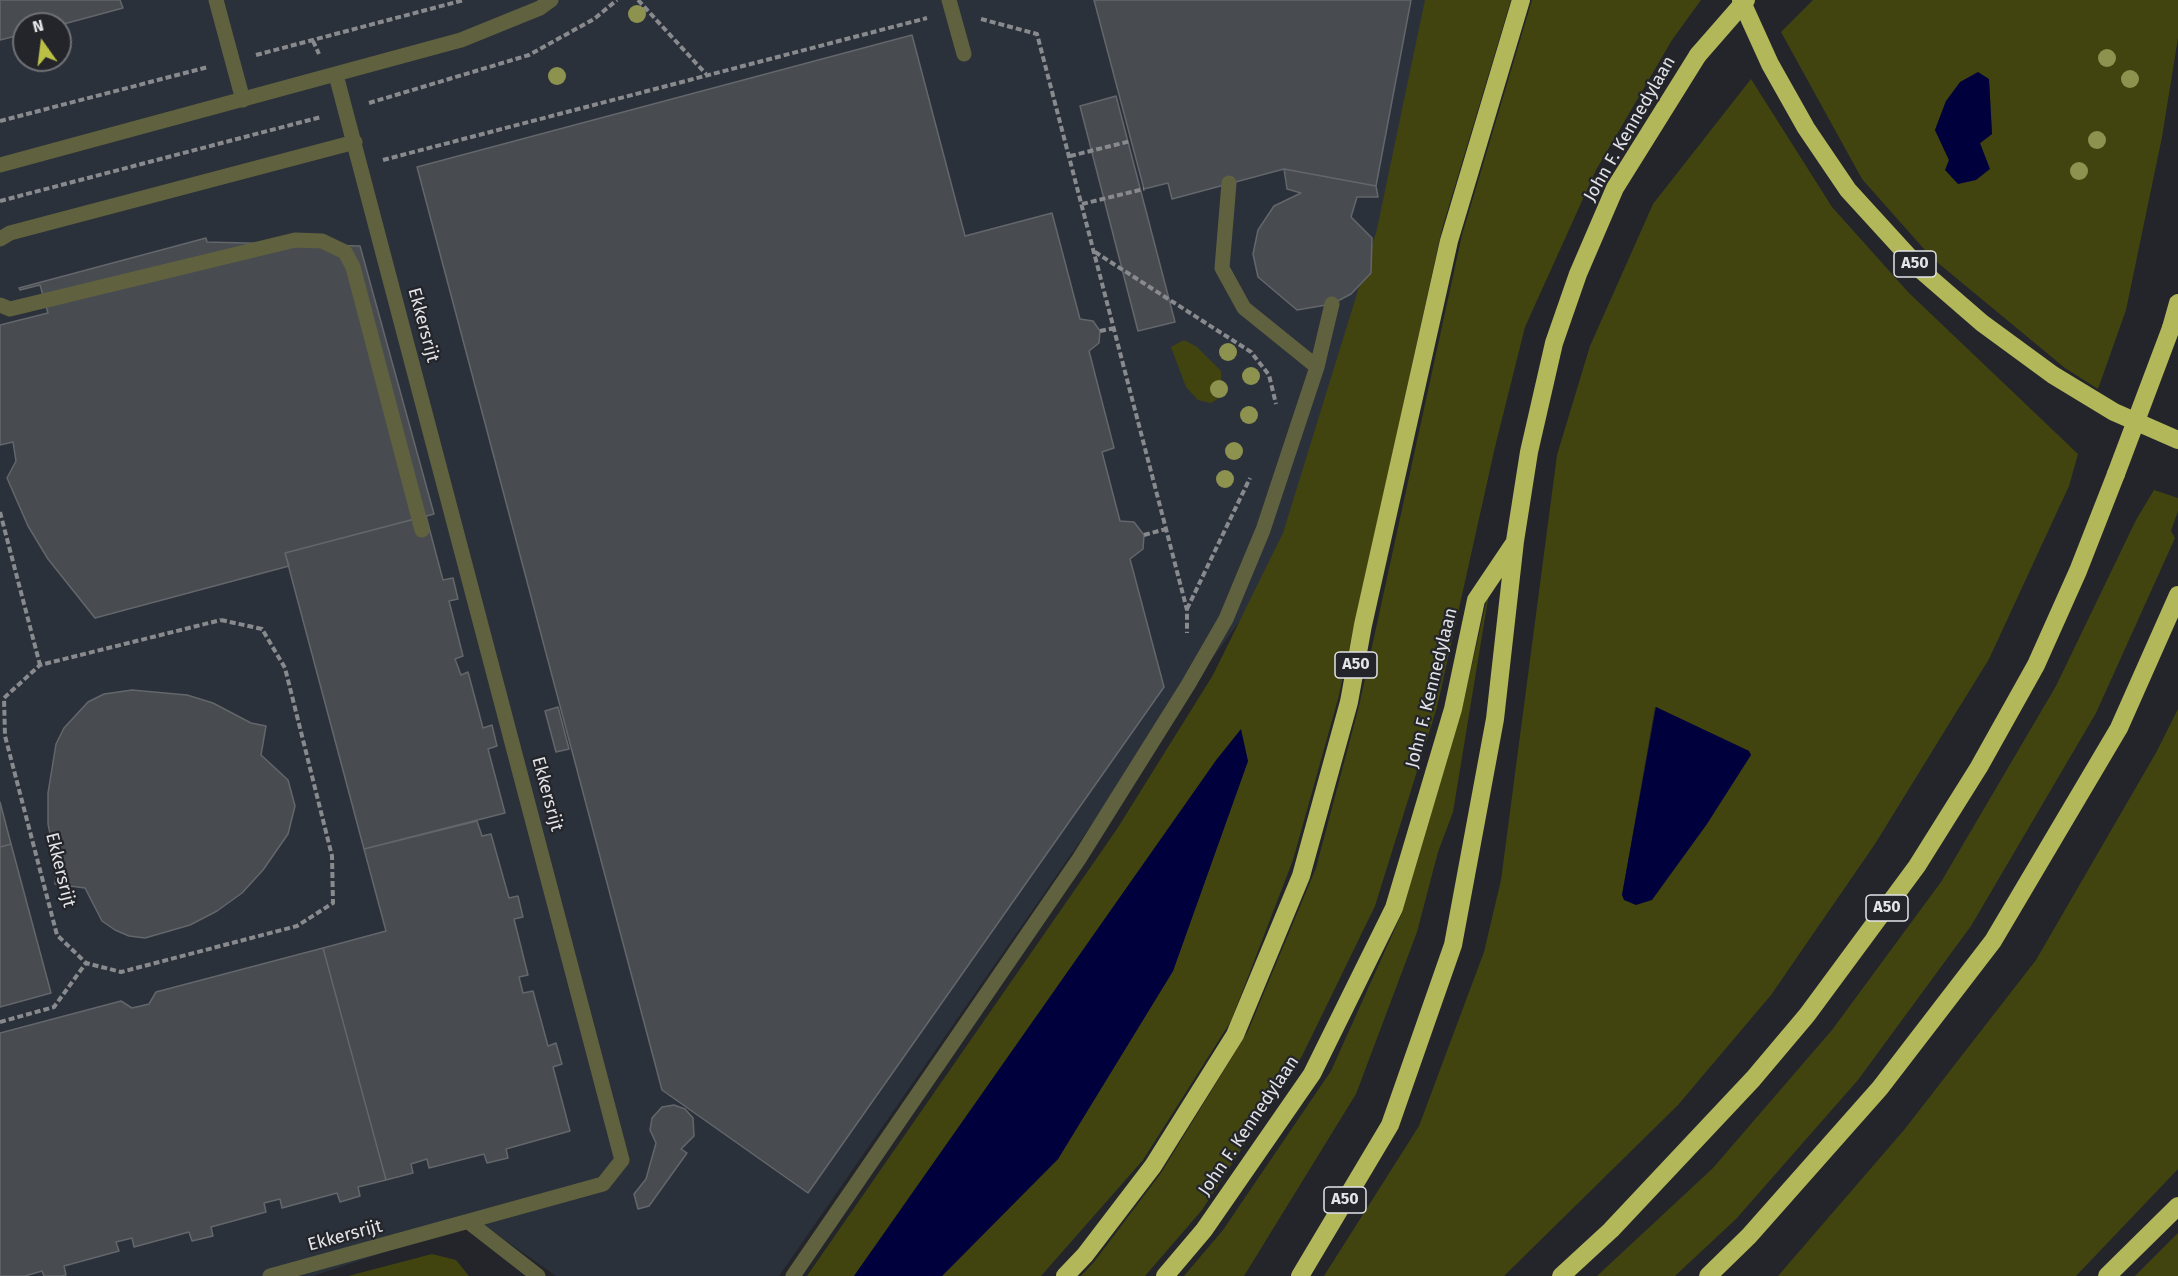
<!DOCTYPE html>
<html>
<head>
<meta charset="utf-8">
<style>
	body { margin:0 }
	#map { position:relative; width:2178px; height:1276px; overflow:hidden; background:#23252a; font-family:"Fira Sans",sans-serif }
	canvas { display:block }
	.north { position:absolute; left:12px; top:12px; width:60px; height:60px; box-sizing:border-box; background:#23252a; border:2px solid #6f7176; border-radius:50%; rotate:346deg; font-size:16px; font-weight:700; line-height:24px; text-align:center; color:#e2e4e7 }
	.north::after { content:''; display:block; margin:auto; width:21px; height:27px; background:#bac045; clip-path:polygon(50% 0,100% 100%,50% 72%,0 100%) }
</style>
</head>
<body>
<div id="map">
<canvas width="2178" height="1276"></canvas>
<div class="north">N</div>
</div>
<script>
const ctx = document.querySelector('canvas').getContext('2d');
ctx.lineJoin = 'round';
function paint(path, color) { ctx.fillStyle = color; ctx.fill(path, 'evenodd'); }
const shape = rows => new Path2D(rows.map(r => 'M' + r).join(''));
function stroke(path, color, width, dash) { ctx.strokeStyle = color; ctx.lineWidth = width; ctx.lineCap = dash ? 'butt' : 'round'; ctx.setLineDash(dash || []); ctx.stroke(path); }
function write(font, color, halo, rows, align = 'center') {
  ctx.font = font + ' "Fira Sans",sans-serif'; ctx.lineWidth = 4.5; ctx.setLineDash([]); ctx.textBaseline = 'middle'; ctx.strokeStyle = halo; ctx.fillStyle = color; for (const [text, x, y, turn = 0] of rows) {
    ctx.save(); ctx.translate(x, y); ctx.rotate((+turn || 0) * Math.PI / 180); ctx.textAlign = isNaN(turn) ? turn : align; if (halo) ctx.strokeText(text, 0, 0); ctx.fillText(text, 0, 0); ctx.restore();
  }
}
const built = shape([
	[0,0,1445,0,1378,433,1117,788,779,1276,556,1276,478,1221,313,1276,0,1276],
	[24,24,60,24,60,60,24,60]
]);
const green = shape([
	[1425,0,1511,0,1442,229,1338,699,1293,860,1231,1021,1143,1160,1041,1276,942,1276,1058,1159,1173,971,1248,761,1217,759,854,1276,807,1276,1117,829,1213,675,1283,533,1377,229],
	[1532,0,1701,0,1672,40,1596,170,1525,327,1495,447,1437,707,1375,906,1302,1056,1202,1210,1145,1276,1081,1276,1094,1262,1161,1173,1248,1031,1316,868,1359,706,1462,235],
	[1813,0,2178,0,2178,38,2162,137,2126,310,2098,389,2065,368,1932,258,1862,179,1781,32],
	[1989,80,1992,134,1946,170,1949,160,1935,130,1946,101],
	[1751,79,1832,207,1909,293,2078,454,2069,486,1989,659,1875,844,1771,995,1678,1105,1504,1276,1324,1276,1419,1126,1484,952,1501,880,1557,455,1590,346,1653,204],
	[1655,707,1749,751,1751,755,1622,895],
	[1184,340,1197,347,1221,371,1222,396,1211,403,1198,400,1186,387,1171,347],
	[2154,490,2178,498,2178,511,2171,531,2175,538,2096,713,1971,926,1858,1080,1736,1219,1675,1276,1597,1276,1713,1168,1832,1030,1941,882,2056,686,2136,520],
	[1491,581,1453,812,1438,852,1417,932,1356,1094,1244,1276,1184,1276,1223,1230,1331,1071,1402,913,1461,713],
	[2178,709,2178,1169,2076,1276,1778,1276,1904,1130,2036,960,2157,751],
	[2178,1233,2178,1276,2135,1276],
	[432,1254,456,1260,469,1276,348,1276]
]);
const water = shape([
	[1978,72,1989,79,1992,134,1980,143,1990,169,1976,180,1958,184,1945,170,1949,160,1935,130,1946,101,1960,82],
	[1656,707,1749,751,1751,755,1707,824,1652,900,1636,905,1624,900,1622,895],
	[1241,729,1248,761,1173,971,1058,1159,942,1276,854,1276,1217,759]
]);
const building = shape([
	[0,0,120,0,123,8,60,25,24,24,24,34,0,40,0,0],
	[1094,0,1411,0,1376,186,1284,169,1172,199,1168,183,1144,189,1094,0],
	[912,35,965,236,1052,213,1080,319,1093,321,1100,331,1099,343,1089,351,1114,448,1102,452,1120,521,1134,522,1144,535,1143,549,1130,559,1164,687,808,1193,662,1090,417,167,912,35],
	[1116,96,1175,322,1138,331,1080,106,1116,96],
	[1284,169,1376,186,1378,197,1357,197,1351,217,1372,238,1371,273,1351,294,1332,304,1297,310,1258,277,1253,254,1258,230,1274,206,1301,193,1287,189,1284,169],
	[206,238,207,242,360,246,434,514,285,553,289,566,95,618,48,559,28,526,7,478,16,461,13,442,0,445,0,325,48,313,40,285,20,290,19,288,206,238],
	[426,516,443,580,453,578,458,599,449,601,463,656,455,659,461,675,468,672,483,728,492,725,497,746,488,749,505,813,364,849,285,553,426,516],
	[132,690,187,695,213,703,251,723,266,726,261,755,288,780,295,806,288,834,263,870,242,893,217,911,190,925,145,938,129,936,115,930,102,921,85,888,55,884,57,868,48,824,48,793,56,744,64,728,88,702,104,694,132,690],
	[558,707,569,749,556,752,545,711,558,707],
	[0,802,11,844,0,847,0,802],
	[477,821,482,836,491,834,509,898,518,896,523,917,514,919,528,975,519,977,523,993,533,991,548,1046,556,1043,562,1064,553,1067,570,1131,506,1149,508,1158,487,1163,484,1154,429,1168,427,1159,411,1164,413,1173,386,1180,323,948,386,931,364,849,477,821],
	[11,844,51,993,0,1007,0,847,11,844],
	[323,948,386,1180,358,1187,360,1196,340,1202,337,1193,282,1208,280,1199,264,1203,266,1212,211,1227,213,1236,192,1241,189,1232,134,1247,132,1238,116,1242,119,1251,64,1266,66,1275,61,1276,44,1276,42,1271,25,1276,0,1276,0,1033,121,1001,132,1008,149,1004,156,992,323,948],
	[674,1105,685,1109,693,1118,694,1136,681,1149,687,1153,649,1206,638,1209,634,1194,646,1179,656,1143,650,1130,652,1118,662,1107,674,1105]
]);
const path = shape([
	[638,0,706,74],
	[981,19,1037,34,1166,529,1187,610,1187,633],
	[313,41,319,54],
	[256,55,464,0],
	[369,103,529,55,594,19,617,0],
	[0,121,208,67],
	[1070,156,1131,141],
	[383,160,927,18],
	[0,201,321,117],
	[1082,204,1144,189],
	[1095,252,1251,352,1269,375,1276,404],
	[1100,331,1115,328],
	[0,512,40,665],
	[1144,535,1166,529],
	[1187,609,1250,478],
	[221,620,262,629,285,668,332,856,333,903,297,926,121,972,86,963,57,935,5,736,4,698,40,665,221,620],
	[0,1022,54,1007,86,963]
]);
const minor = shape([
	[216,0,243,100],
	[949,0,964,54],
	[0,165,461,40,540,8,551,0],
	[1229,183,1222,268,1244,308,1317,367],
	[0,239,10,233,355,142],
	[0,305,10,309,295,240,322,241,345,252,353,267,422,530],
	[470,1223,538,1276],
	[270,1276,603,1184,622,1160,336,75],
	[793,1276,1079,859,1188,685,1226,619,1263,530,1317,367,1332,304]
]);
const highway = shape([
	[1741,0,1770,64,1806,128,1848,190,1922,271,1982,323,2053,375,2114,412,2178,440],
	[2171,328,2178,303],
	[1065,1276,1085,1255,1153,1166,1235,1035,1301,876,1349,702,1363,625,1449,241,1521,0],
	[1165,1276,1204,1230,1312,1074,1394,908,1453,709,1476,600,1513,545],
	[1300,1276,1390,1125,1453,945,1495,719,1515,541,1529,452,1554,343,1578,274,1615,188,1698,55],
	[1561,1276,1611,1230,1753,1079,1807,1015,1917,866,1979,767,2036,665,2078,571,2116,474],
	[1708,1276,1749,1236,1880,1088,1993,941,2119,728,2178,595],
	[2107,1276,2178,1206]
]);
const highwayBridge = shape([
	[1698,55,1746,0],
	[2116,474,2171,328]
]);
const trees = [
	[637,14],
	[2107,58],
	[557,76],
	[2130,79],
	[2097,140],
	[2079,171],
	[1228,352],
	[1251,376],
	[1219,389],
	[1249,415],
	[1234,451],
	[1225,479]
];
const shields = [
	[1915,264,42],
	[1356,665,42],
	[1887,908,42],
	[1345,1200,42]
];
const shieldNames = [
	["A50",1915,264],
	["A50",1356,665],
	["A50",1887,908],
	["A50",1345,1200]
];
const streetNames = [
	["John F. Kennedylaan",1630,129,-60],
	["Ekkersrijt",423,325,75],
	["John F. Kennedylaan",1432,688,-76],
	["Ekkersrijt",547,794,75],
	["Ekkersrijt",60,870,76],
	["John F. Kennedylaan",1249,1126,-56],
	["Ekkersrijt",345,1236,-15]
];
paint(built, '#2b313a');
paint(green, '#42440f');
paint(water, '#00003d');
paint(building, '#484c50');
stroke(building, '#63666b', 1.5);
stroke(path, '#888a8e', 4, [6, 3]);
stroke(minor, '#60623f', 15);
stroke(highway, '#b2b759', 18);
stroke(highwayBridge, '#b2b759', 18);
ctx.fillStyle = '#8d924f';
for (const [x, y] of trees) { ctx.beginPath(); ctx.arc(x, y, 9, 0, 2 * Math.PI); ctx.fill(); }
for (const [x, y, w] of shields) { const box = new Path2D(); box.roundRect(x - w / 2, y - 13, w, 26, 4.5); ctx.fillStyle = '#23252a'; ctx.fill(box); stroke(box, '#e2e4e7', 1.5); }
write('bold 16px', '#e2e4e7', null, shieldNames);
write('18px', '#e2e4e7', '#23252a', streetNames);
</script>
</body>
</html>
